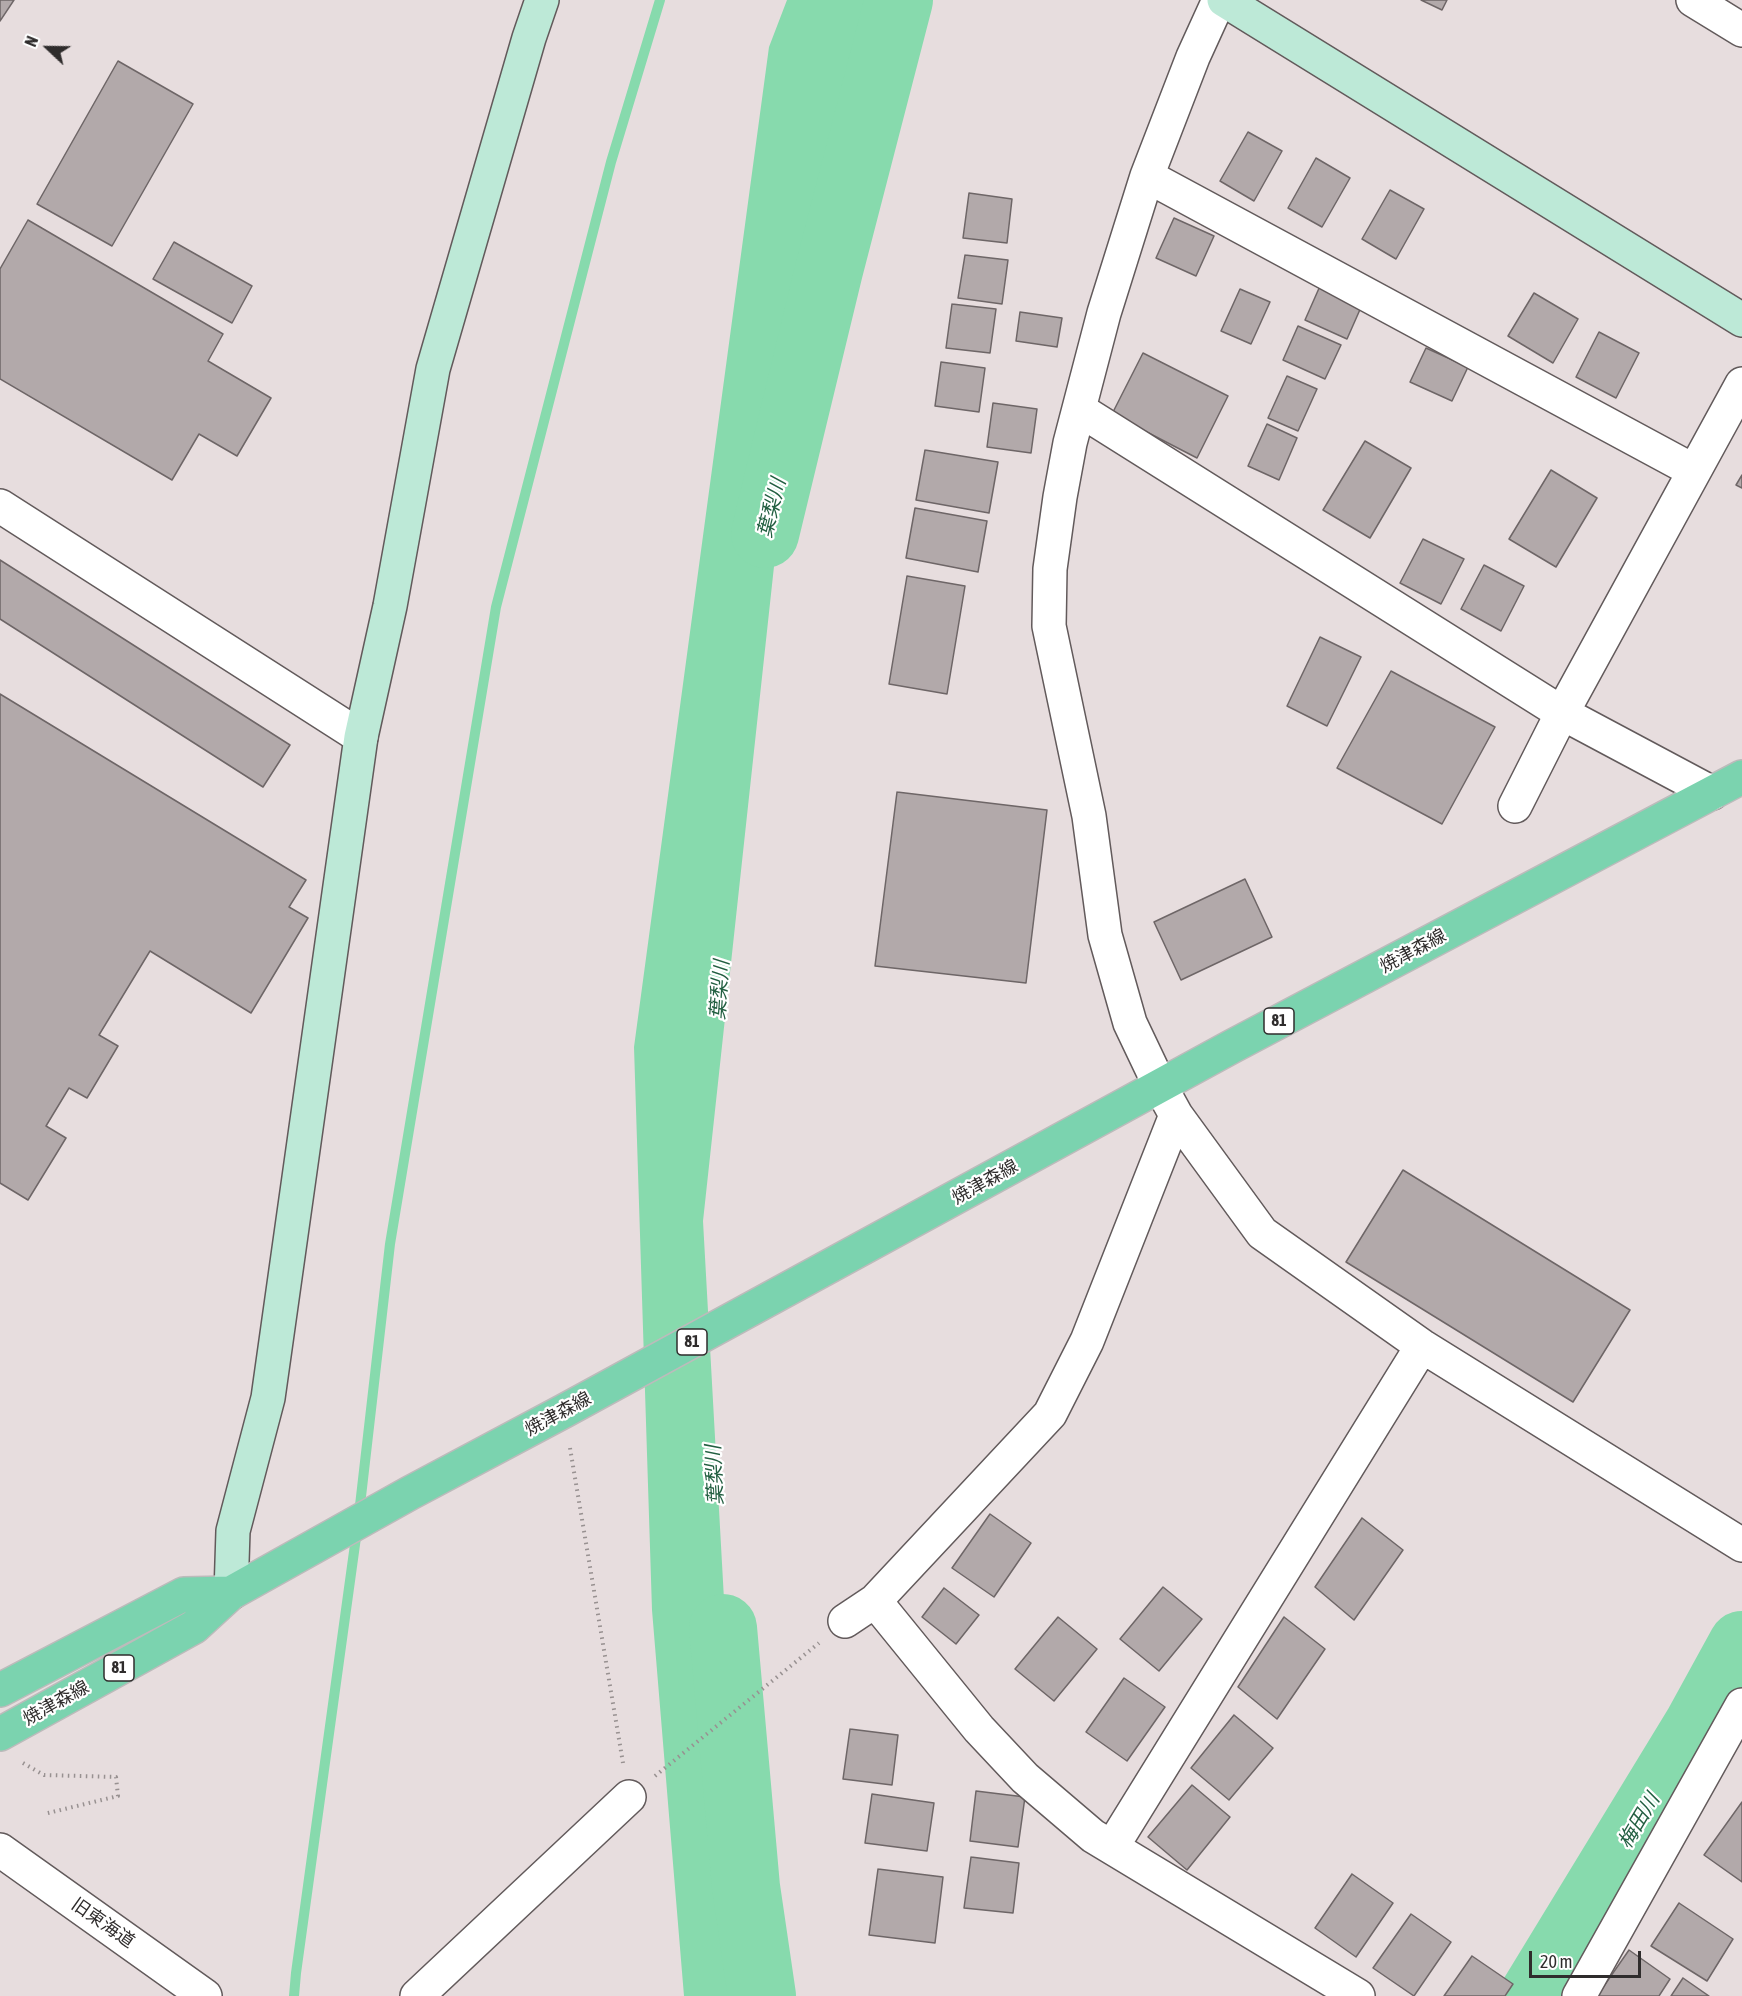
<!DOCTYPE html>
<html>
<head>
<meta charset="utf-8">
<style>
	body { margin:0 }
	#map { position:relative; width:1742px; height:1996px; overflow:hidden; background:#e7ddde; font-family:"Asap Condensed",sans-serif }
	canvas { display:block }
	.north { position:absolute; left:18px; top:18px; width:60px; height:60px; -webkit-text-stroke:4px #fff; paint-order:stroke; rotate:292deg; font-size:16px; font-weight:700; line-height:24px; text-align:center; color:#2f2c2c }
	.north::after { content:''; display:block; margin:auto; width:21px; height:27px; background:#2f2c2c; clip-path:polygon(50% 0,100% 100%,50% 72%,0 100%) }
	.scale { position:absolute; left:1529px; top:1951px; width:112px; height:27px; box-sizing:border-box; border:3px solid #2f2c2c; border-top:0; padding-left:8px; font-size:18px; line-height:21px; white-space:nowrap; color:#2f2c2c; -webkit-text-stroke:4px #fff; paint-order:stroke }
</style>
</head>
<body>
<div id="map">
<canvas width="1742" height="1996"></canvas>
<div class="north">N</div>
<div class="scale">20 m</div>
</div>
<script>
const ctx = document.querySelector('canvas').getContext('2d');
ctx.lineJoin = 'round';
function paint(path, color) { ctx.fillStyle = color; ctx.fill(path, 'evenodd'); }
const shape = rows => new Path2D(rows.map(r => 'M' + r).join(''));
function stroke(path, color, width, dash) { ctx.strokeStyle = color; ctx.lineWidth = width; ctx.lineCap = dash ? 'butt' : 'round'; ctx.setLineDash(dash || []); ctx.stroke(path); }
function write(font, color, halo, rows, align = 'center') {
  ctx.font = font + ' "Asap Condensed","Noto Sans JP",sans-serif'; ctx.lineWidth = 4.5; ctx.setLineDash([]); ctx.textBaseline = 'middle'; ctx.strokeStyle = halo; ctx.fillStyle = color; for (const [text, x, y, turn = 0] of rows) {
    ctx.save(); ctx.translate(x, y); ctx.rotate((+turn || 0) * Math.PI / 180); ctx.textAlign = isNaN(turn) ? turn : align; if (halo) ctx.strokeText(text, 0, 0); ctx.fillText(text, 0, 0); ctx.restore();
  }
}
const water = shape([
	[787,0,889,0,812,216,703,1221,746,1996,684,1996,652,1610,634,1047,769,47]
]);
const stream = shape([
	[359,1514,390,1244,496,607,611,162,660,0],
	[294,1996,296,1973,357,1530]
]);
const river = shape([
	[765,534,829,270,899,0],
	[723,1628,746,1887,762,1996],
	[1533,1996,1697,1727,1742,1645]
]);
const building = shape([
	[0,0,14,0,0,21,0,0],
	[1421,0,1447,0,1442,10,1421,0],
	[118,61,193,104,112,246,37,204,118,61],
	[1248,132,1282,151,1254,201,1220,181,1248,132],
	[1316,158,1350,178,1322,227,1288,208,1316,158],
	[1390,190,1424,209,1396,259,1362,239,1390,190],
	[969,193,1012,199,1007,243,963,238,969,193],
	[1174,218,1214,236,1196,276,1156,258,1174,218],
	[28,220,223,334,208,361,271,398,237,456,199,434,172,480,0,379,0,269,28,220],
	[174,242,252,286,232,323,153,279,174,242],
	[965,255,1008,260,1002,304,958,298,965,255],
	[1320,286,1362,305,1347,339,1305,320,1320,286],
	[1240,289,1270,302,1251,344,1221,331,1240,289],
	[1534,293,1578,319,1553,363,1508,336,1534,293],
	[952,304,996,309,990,353,946,348,952,304],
	[1020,312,1062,318,1057,347,1016,341,1020,312],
	[1298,326,1341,345,1325,379,1283,360,1298,326],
	[1599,332,1639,353,1616,398,1576,377,1599,332],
	[1426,348,1468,367,1452,401,1410,382,1426,348],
	[1143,353,1228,396,1197,458,1112,414,1143,353],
	[941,362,985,368,979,412,935,406,941,362],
	[1287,376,1317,389,1298,431,1268,418,1287,376],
	[993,403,1037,409,1031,453,987,447,993,403],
	[1267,424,1297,438,1279,480,1248,466,1267,424],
	[1365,441,1411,468,1370,538,1323,510,1365,441],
	[925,450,998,462,989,513,916,500,925,450],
	[1551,470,1597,498,1556,567,1509,539,1551,470],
	[1742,475,1742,488,1736,485,1742,475],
	[915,508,987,521,978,572,906,558,915,508],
	[1423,539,1464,559,1441,604,1400,583,1423,539],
	[0,560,290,745,263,787,0,619,0,560],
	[1484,565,1524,586,1501,631,1461,609,1484,565],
	[907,576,965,586,947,694,889,684,907,576],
	[1320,637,1361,657,1327,726,1287,706,1320,637],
	[1391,671,1495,727,1442,824,1337,768,1391,671],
	[0,694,306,880,289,907,308,918,251,1013,150,951,99,1035,118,1046,87,1098,69,1088,46,1126,66,1138,28,1200,0,1183,0,694],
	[897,792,1047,810,1026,983,875,966,897,792],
	[1245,879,1272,937,1181,980,1154,922,1245,879],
	[1403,1170,1630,1310,1573,1402,1346,1262,1403,1170],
	[990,1514,1031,1543,994,1597,952,1568,990,1514],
	[1362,1518,1403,1550,1354,1620,1315,1587,1362,1518],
	[1163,1587,1202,1619,1159,1671,1120,1639,1163,1587],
	[944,1588,979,1615,956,1644,922,1617,944,1588],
	[1058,1617,1097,1649,1054,1701,1015,1669,1058,1617],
	[1284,1617,1325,1649,1277,1719,1238,1687,1284,1617],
	[1124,1678,1165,1707,1127,1761,1086,1732,1124,1678],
	[1234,1715,1273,1748,1229,1800,1191,1768,1234,1715],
	[850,1729,898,1735,892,1785,843,1779,850,1729],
	[1192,1785,1230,1817,1187,1870,1148,1837,1192,1785],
	[976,1791,1025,1797,1018,1847,970,1841,976,1791],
	[872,1794,934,1803,927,1851,865,1843,872,1794],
	[1742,1802,1742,1882,1704,1855,1742,1802],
	[971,1857,1019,1863,1013,1913,964,1908,971,1857],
	[878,1869,943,1877,935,1943,869,1935,878,1869],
	[1352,1874,1393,1903,1356,1957,1315,1928,1352,1874],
	[1679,1903,1733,1939,1707,1981,1651,1946,1679,1903],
	[1411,1914,1451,1942,1414,1996,1373,1968,1411,1914],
	[1629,1950,1670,1979,1659,1996,1597,1996,1629,1950],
	[1472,1956,1513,1984,1505,1996,1444,1996,1472,1956],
	[1683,1978,1709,1996,1671,1996,1683,1978]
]);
const path = shape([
	[570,1448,623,1763],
	[23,1763,44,1775,116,1777,118,1796,44,1814],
	[655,1776,819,1643]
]);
const street = shape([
	[1219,0,1193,57,1147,176,1104,313,1070,443,1060,497,1050,569,1049,626,1089,816,1105,935,1130,1023,1160,1086,1176,1115,1262,1233,1422,1346,1742,1545],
	[1693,0,1742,30],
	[1147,176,1694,471],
	[1080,410,1562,713,1712,793],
	[0,506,361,737],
	[1515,806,1562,713,1742,384],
	[875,1601,979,1729,1025,1778,1093,1836,1358,1996],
	[845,1621,875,1601,1050,1414,1087,1341,1176,1115],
	[1112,1847,1422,1346],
	[0,1850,205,1996],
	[417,1996,629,1797],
	[1579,1996,1742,1705]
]);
const secondary = shape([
	[1224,0,1742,320],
	[231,1593,233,1531,268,1398,361,737,390,606,433,369,529,38,542,0]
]);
const primary = shape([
	[0,1690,184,1594,231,1593],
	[0,1734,194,1627,231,1593,410,1493,564,1411,1231,1047,1742,777]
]);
const shields = [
	[1279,1021,30],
	[692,1342,30],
	[119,1668,30]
];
const shieldNames = [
	["81",1279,1021],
	["81",692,1342],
	["81",119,1668]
];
const streetNames = [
	["焼津森線",1413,951,-28],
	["焼津森線",985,1182,-29],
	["焼津森線",558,1414,-28],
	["焼津森線",56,1703,-29],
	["旧東海道",103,1923,35]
];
const waterNames = [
	["葉梨川",772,508,-76],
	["葉梨川",720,990,-86],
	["葉梨川",715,1475,-93],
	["梅田川",1639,1821,-59]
];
paint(water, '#87daad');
stroke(stream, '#87daad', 10);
stroke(river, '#87daad', 68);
paint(building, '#b2a9aa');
stroke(building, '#6e6667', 1.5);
stroke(street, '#625a5b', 36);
stroke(secondary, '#625a5b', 36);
stroke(primary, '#bcbbbb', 36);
stroke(path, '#989191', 4, [1.5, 4.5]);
stroke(street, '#fff', 33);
stroke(secondary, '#bde9d7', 33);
stroke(primary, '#7bd3af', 33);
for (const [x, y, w] of shields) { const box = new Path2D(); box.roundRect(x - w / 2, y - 13, w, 26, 4.5); ctx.fillStyle = '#fff'; ctx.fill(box); stroke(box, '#2f2c2c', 1.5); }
write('bold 16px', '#2f2c2c', null, shieldNames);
write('18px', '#2f2c2c', '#fff', streetNames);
write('italic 20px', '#225f41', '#fff', waterNames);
</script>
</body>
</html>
